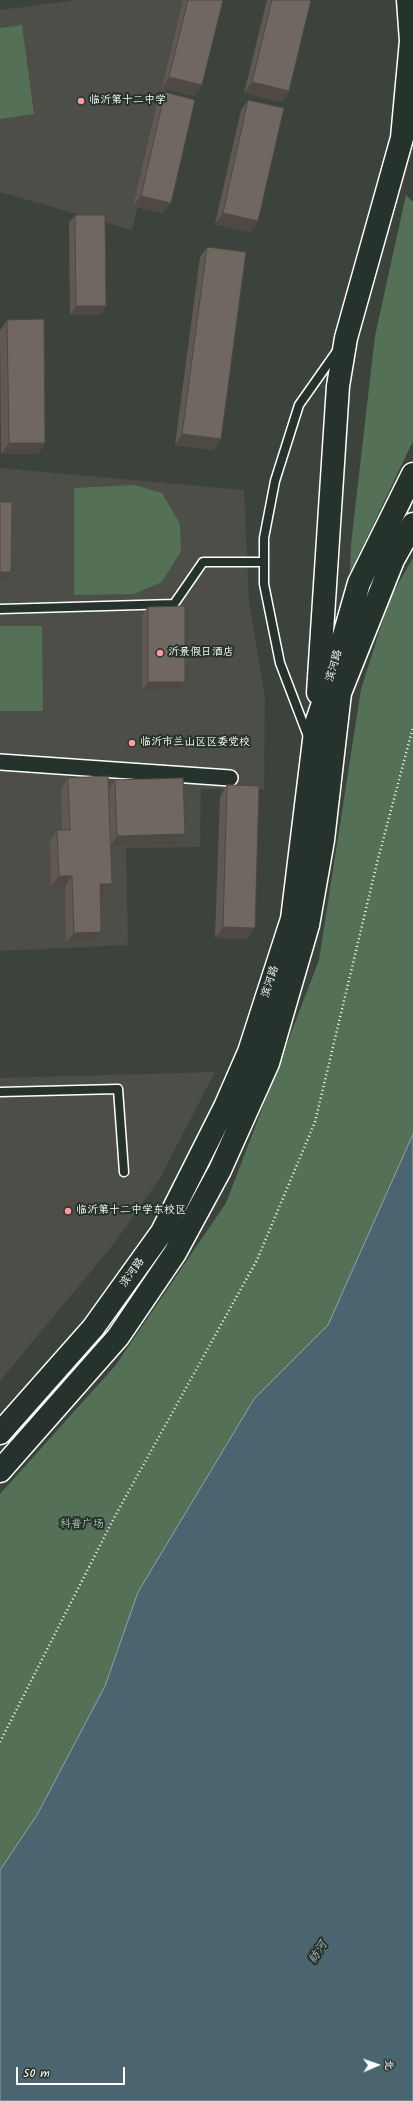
<!DOCTYPE html>
<html>
<head>
<meta charset="utf-8">
<style>
	body { margin:0 }
	#map { position:relative; width:413px; height:2101px; overflow:hidden; background:#3c433c; font-family:Kalam,"LXGW WenKai TC",sans-serif }
	canvas { display:block }
	.north { position:absolute; left:357px; top:2045px; width:40px; height:40px; -webkit-text-stroke:3px #26332d; paint-order:stroke; rotate:88deg; font-size:11px; font-weight:700; line-height:16px; text-align:center; color:#fff }
	.north::after { content:''; display:block; margin:auto; width:14px; height:18px; background:#fff; clip-path:polygon(50% 0,100% 100%,50% 72%,0 100%) }
	.scale { position:absolute; left:16px; top:2067px; width:109px; height:18px; box-sizing:border-box; border:2px solid #fff; border-top:0; padding-left:5px; font-size:12px; line-height:14px; white-space:nowrap; color:#fff; -webkit-text-stroke:3px #26332d; paint-order:stroke }
</style>
</head>
<body>
<div id="map">
<canvas width="413" height="2101"></canvas>
<div class="north">北</div>
<div class="scale">50 m</div>
</div>
<script>
const ctx = document.querySelector('canvas').getContext('2d');
ctx.lineJoin = 'round';
function paint(path, color) { ctx.fillStyle = color; ctx.fill(path, 'evenodd'); }
const shape = rows => new Path2D(rows.map(r => 'M' + r).join(''));
function stroke(path, color, width, dash) { ctx.strokeStyle = color; ctx.lineWidth = width; ctx.lineCap = dash ? 'butt' : 'round'; ctx.setLineDash(dash || []); ctx.stroke(path); }
function write(font, color, halo, rows, align = 'center') {
  ctx.font = font + ' Kalam,"LXGW WenKai TC",sans-serif'; ctx.lineWidth = 4; ctx.setLineDash([]); ctx.textBaseline = 'middle'; ctx.strokeStyle = halo; ctx.fillStyle = color; for (const [text, x, y, turn = 0] of rows) {
    ctx.save(); ctx.translate(x, y); ctx.rotate((+turn || 0) * Math.PI / 180); ctx.textAlign = isNaN(turn) ? turn : align; if (halo) ctx.strokeText(text, 0, 0); ctx.fillText(text, 0, 0); ctx.restore();
  }
}
const built = shape([
	[77,0,187,0,132,230,0,192,0,10],
	[0,468,244,490,249,600,265,698,264,790,201,789,200,847,126,848,128,945,0,951],
	[215,1072,160,1178,113,1245,0,1381,0,1078]
]);
const green = shape([
	[22,25,34,114,0,119,0,28],
	[406,195,413,202,413,441,350,573,351,544,375,336],
	[135,485,162,493,180,524,181,551,162,582,134,594,74,595,74,488],
	[413,558,413,1134,328,1325,254,1399,138,1592,105,1686,37,1815,0,1870,0,1494,115,1366,226,1203,319,960,361,689,390,598],
	[0,626,42,626,43,711,0,711]
]);
const water = shape([
	[413,1134,413,2101,0,2101,0,1870,37,1815,105,1686,138,1592,254,1399,328,1325,413,1134]
]);
const path = shape([
	[0,1742,115,1516,257,1260,315,1122,377,863,413,727]
]);
const lane = shape([
	[0,609,174,604,203,562,264,562],
	[309,739,280,663,264,584,264,538,275,481,299,405,337,351],
	[0,1092,118,1089,124,1172]
]);
const street = shape([
	[0,762,230,778]
]);
const primary = shape([
	[318,693,338,386,346,338,402,138,411,41,408,0],
	[0,1433,93,1328,162,1232,225,1107,249,1052,292,919,316,724,335,667,359,583,413,474],
	[0,1471,118,1337,175,1253,220,1170,268,1063,308,925,323,840,340,693,393,560,413,524]
]);
const wall = shape([
	[183,0,223,0,202,85,194,96,162,88],
	[267,0,311,0,282,102,244,93],
	[165,92,163,213,133,206,157,103],
	[248,100,258,221,250,232,215,224,241,110],
	[75,215,106,306,100,315,70,315,69,223],
	[207,247,221,439,213,450,175,445,200,257],
	[7,320,45,443,38,454,1,454,0,331],
	[148,607,185,682,179,690,142,691,142,615],
	[68,778,109,790,115,780,177,845,111,847,104,894,100,895,101,932,94,942,66,943,65,887,51,887,50,841,57,830,62,830,61,789],
	[227,785,255,928,247,939,215,938,220,796]
]);
const shadedWall = shape([
	[169,77,202,85,194,96,162,88],
	[252,82,289,91,282,102,244,93],
	[141,196,171,203,163,213,133,206],
	[223,213,258,221,250,232,215,224],
	[76,306,106,306,100,315,70,315],
	[182,434,221,439,213,450,175,445],
	[9,443,45,443,38,454,1,454],
	[0,572,11,572,5,581,0,581],
	[148,682,185,682,179,690,142,691],
	[185,834,177,845,110,847,117,836],
	[59,876,72,876,65,887,51,887],
	[100,884,112,884,104,894,92,895],
	[223,927,255,928,247,939,215,938],
	[101,932,94,942,66,943,74,933]
]);
const building = shape([
	[188,0,223,0,202,85,169,77,188,0],
	[272,0,311,0,289,91,252,82,272,0],
	[165,92,195,100,171,203,141,196,165,92],
	[248,100,284,108,258,221,223,213,248,100],
	[75,215,105,215,106,306,76,306,75,215],
	[207,247,246,252,221,439,182,434,207,247],
	[44,319,45,443,9,443,7,320,44,319],
	[0,502,12,502,11,572,0,572,0,502],
	[185,606,185,682,148,682,148,607,185,606],
	[108,776,112,884,100,884,101,932,74,933,72,876,59,876,57,830,70,830,68,778,108,776],
	[183,778,185,834,117,836,115,780,183,778],
	[227,785,259,786,255,928,223,927,227,785]
]);
const markers = [
	[81,101,4,"#ff9aa2"],
	[160,653,4,"#ff9aa2"],
	[132,743,4,"#ff9aa2"],
	[68,1211,4,"#ff9aa2"]
];
const poiNames = [
	["临沂第十二中学",89,101],
	["沂景假日酒店",168,653],
	["临沂市兰山区区委党校",140,743],
	["临沂第十二中学东校区",76,1211]
];
const streetNames = [
	["滨河路",335,666,-73],
	["滨河路",271,982,-72],
	["滨河路",133,1273,-54]
];
const parkNames = [
	["科普广场",82,1525]
];
const waterNames = [
	["祊河",319,1953,-58]
];
paint(built, '#4c4e47');
paint(green, '#547057');
paint(water, '#4a6570');
stroke(water, '#92a3a9', 1);
stroke(lane, '#fff', 11);
stroke(street, '#fff', 18);
stroke(primary, '#fff', 25);
stroke(path, '#fff', 2.5, [1, 3]);
stroke(lane, '#26332d', 8);
stroke(street, '#26332d', 15);
stroke(primary, '#26332d', 22);
paint(wall, '#605953');
paint(shadedWall, '#4e4943');
paint(building, '#706860');
stroke(building, '#4e4943', 1);
for (const [x, y, r, color] of markers) { const dot = new Path2D(); dot.arc(x, y, r, 0, 2 * Math.PI); ctx.fillStyle = color; ctx.fill(dot); stroke(dot, '#26332d', 1.5); }
write('11px', '#fff', '#26332d', poiNames, 'left');
write('11px', '#fff', '#26332d', streetNames);
write('11px', '#b2bfb3', '#26332d', parkNames);
write('italic 12px', '#aebabf', '#26332d', waterNames);
</script>
</body>
</html>
